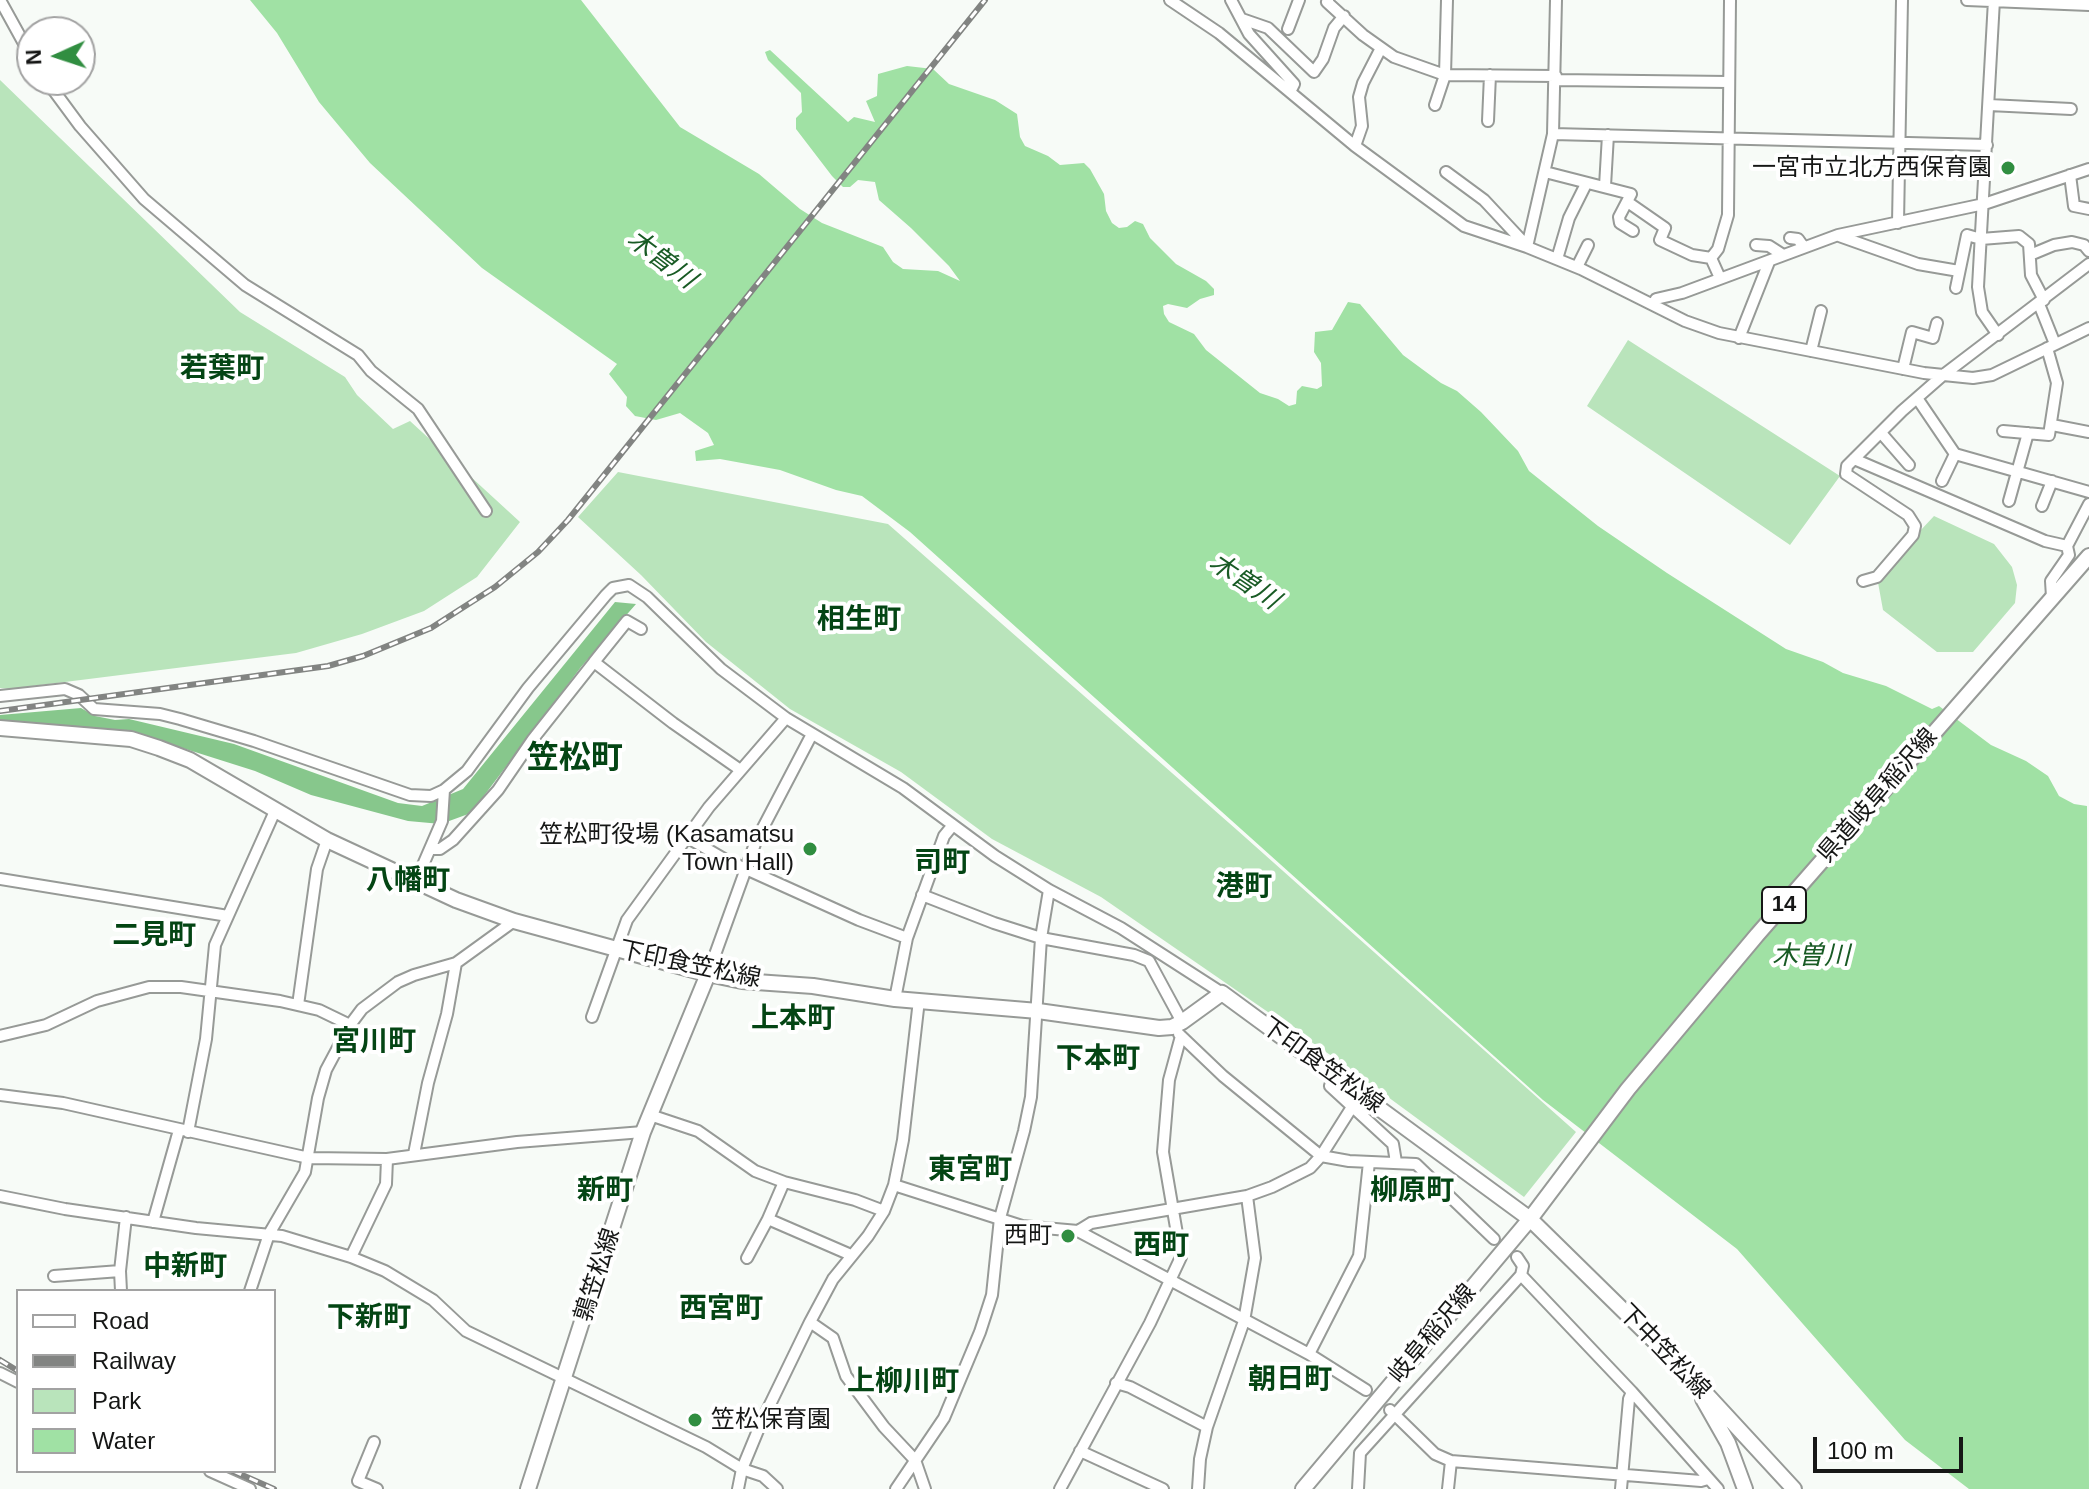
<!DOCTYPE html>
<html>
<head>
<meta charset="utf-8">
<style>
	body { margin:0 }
	#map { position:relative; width:2089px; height:1489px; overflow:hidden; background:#f7fbf7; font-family:Arial,sans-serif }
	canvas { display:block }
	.legend { position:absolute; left:16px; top:1289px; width:260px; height:184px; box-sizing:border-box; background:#fff; border:2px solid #a2a2a2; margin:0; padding:10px 14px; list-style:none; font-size:24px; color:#161716 }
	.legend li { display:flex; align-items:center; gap:16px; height:40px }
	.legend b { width:40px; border:2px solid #a2a2a2 }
	.north { position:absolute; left:16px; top:16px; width:80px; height:80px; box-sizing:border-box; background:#fff; border:2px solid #a2a2a2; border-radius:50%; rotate:267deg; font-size:22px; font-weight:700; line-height:32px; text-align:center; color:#161716 }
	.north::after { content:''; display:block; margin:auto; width:28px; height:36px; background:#318e41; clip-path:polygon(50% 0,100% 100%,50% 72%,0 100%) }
	.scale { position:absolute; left:1813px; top:1437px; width:150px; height:36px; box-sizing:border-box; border:4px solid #161716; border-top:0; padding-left:10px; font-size:24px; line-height:28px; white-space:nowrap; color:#161716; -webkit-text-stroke:6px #fff; paint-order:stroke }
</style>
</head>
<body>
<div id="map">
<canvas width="2089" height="1489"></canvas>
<ul class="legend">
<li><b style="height:10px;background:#fff"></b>Road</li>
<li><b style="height:10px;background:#828482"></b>Railway</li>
<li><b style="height:22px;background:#b9e4bb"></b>Park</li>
<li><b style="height:22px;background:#a0e1a4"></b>Water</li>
</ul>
<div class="north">N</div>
<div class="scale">100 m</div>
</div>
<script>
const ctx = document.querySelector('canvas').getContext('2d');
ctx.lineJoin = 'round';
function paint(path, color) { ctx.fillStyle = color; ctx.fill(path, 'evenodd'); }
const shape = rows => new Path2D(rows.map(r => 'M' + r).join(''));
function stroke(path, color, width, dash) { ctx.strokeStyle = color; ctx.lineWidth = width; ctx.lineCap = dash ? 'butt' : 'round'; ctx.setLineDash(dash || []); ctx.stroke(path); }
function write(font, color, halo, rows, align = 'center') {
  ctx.font = font + ' Arial,"Noto Sans JP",sans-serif'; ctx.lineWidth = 8; ctx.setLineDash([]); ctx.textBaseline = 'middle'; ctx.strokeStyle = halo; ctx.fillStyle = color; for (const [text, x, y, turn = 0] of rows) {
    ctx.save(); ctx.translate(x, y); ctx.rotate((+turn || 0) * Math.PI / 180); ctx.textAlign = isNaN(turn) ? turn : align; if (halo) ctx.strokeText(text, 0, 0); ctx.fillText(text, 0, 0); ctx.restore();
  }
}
const green = shape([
	[0,80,240,312,345,377,357,395,393,429,410,421,520,522,477,577,424,611,362,634,296,653,9,689,0,688],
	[1628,340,1840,476,1790,545,1587,406],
	[618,472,888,524,1237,830,1576,1132,1524,1197,1339,1061,1101,897,992,839,901,772,790,709,706,642,641,575,578,517],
	[1934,516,1994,544,2012,567,2017,585,2015,603,1973,652,1937,652,1883,610,1877,577]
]);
const forest = shape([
	[615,602,636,604,581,667,471,813,441,824,408,821,311,795,255,771,135,733,0,723,0,715,81,708,95,716,115,720,129,719,234,744,398,803,422,806,463,789]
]);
const water = shape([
	[250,0,581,0,680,127,759,174,800,209,822,223,883,247,893,262,903,269,938,271,960,281,949,266,911,228,879,200,875,182,858,180,850,187,843,187,832,176,796,129,796,118,802,112,801,93,768,60,765,52,770,50,848,122,854,117,875,122,866,101,877,96,878,74,907,66,933,69,949,84,995,100,1017,114,1020,137,1025,146,1048,156,1060,165,1084,163,1090,169,1104,194,1106,211,1112,223,1119,228,1127,227,1135,221,1143,224,1150,238,1176,264,1206,281,1214,289,1214,295,1200,299,1187,308,1168,304,1163,306,1164,314,1169,322,1194,334,1206,350,1260,393,1278,399,1289,406,1296,404,1297,391,1302,386,1317,389,1322,386,1321,363,1314,352,1315,332,1332,330,1348,302,1360,304,1403,355,1441,383,1457,391,1481,412,1518,451,1529,471,1598,526,1667,573,1786,649,1823,662,1843,673,1886,686,1932,709,1939,706,1991,745,2026,761,2048,776,2059,796,2074,804,2087,806,2089,1489,1969,1489,1905,1440,1737,1249,1543,1100,910,532,862,496,836,490,780,470,720,459,696,461,695,451,714,445,708,433,680,413,656,420,635,416,626,406,627,397,609,374,617,364,482,268,370,163,319,102,277,33]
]);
const minor = shape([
	[0,0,32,58],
	[1170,0,1219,33,1355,146,1464,226,1527,247,1581,269,1685,321,1719,333,1924,373,1973,378,1992,375,2089,328],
	[1231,0,1249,34,1294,84,1290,92],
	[1328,0,1327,2,1363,35,1394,57,1445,75,1556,76],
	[1967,0,2089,5],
	[1994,0,1978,287,1982,312,1998,335],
	[1242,19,1268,28,1314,72,1323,59,1334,28,1344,16],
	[1288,29,1299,0],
	[46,80,80,126,144,199,245,285,358,355,371,371,418,409,486,511],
	[1556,80,1728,82],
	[1435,105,1445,75,1447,0],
	[1989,105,2071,109],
	[1488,121,1490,75],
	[1553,134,1987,145],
	[1355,146,1362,126,1359,97,1363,83,1381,48],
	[1446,172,1484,200,1526,245],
	[1545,172,1631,194,1619,217,1620,223,1633,231],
	[2070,175,2074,206,2089,209],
	[1605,186,1608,135],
	[1629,203,1665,228,1660,240,1692,255,1711,258,1720,278],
	[1898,223,1902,0],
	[1839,236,1918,264,1959,271],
	[1790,238,1798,239,1803,246],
	[1756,245,1769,246,1783,255],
	[1527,247,1553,134,1556,0],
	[2030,255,2054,245,2072,242,2084,245,2089,251],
	[1711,258,1718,249,1728,215,1730,0],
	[1557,259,1569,218,1586,184],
	[1577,267,1588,245],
	[1956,288,1967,235,1981,239,2019,236,2029,244,2031,275,2044,300],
	[2039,304,2055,344],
	[1653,305,1656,299,1682,293,1838,235,1984,204,2089,169],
	[1739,338,1769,262],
	[1811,351,1821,311],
	[1903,369,1912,332,1933,338,1937,323],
	[1917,398,1955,454,2089,492],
	[2052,425,2089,432],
	[2003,431,2049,435,2057,383,2047,348],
	[1882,434,1909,465],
	[1854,459,2045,541,2067,546],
	[1942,481,1955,454],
	[2009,501,2028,433],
	[2042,506,2052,481],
	[1863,581,1877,577,1913,535,1915,526,1908,515,1846,474,1847,466,1902,411,1942,376,2089,264],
	[2052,597,2051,581,2069,555,2067,546,2089,504],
	[641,629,627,621,594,662,673,723,739,769],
	[0,696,65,689,79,695,94,709,160,714,180,719,254,741,410,795,431,796,444,790,467,771,528,688,606,595,613,588,629,585,647,597,721,669,786,718,903,788,995,856,1049,890,1121,928,1222,993],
	[688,838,726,860,859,920,907,938],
	[432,849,440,849,453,840,498,790,533,739,594,662],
	[0,879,228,916],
	[416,881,442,821,444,790],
	[922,895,994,923,1041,938,1134,955,1149,961,1182,1022],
	[708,974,756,841,812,734],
	[895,999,907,938,944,836,953,825],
	[298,1005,317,869,327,840],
	[592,1017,627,920,709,807,786,718],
	[1179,1034,1223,1076,1321,1156,1349,1161,1416,1164,1494,1239],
	[0,1036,46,1025,97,1001,149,987,181,987,280,1001,319,1010,350,1025],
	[1334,1075,1330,1086,1393,1144,1396,1162],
	[0,1095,63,1103,309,1158,387,1159,517,1142,643,1132],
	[650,1115,698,1131,755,1171,784,1182,855,1200,884,1211],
	[188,1132,206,1039,215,945,275,811],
	[414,1154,428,1083,447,1014,456,963],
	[894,1185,1022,1226,1078,1231,1309,1354,1366,1390],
	[0,1196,65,1209,196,1228,282,1236,351,1257,385,1271,433,1300,466,1331,706,1447,742,1469,763,1476,777,1489],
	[768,1219,851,1255],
	[153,1222,179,1130],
	[1078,1231,1091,1223,1247,1196,1272,1187,1310,1168,1321,1156,1352,1107],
	[351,1257,386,1184,387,1159],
	[747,1258,768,1219,784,1182],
	[1521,1275,1632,1392,1718,1489],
	[54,1276,120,1271],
	[121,1291,120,1271,126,1217],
	[250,1291,269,1234,305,1172,318,1098,326,1070,350,1025,362,1009,398,982,414,975,456,963,514,921],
	[810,1322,833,1338,846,1376,884,1427,915,1460,925,1489],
	[1309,1354,1359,1256,1369,1162],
	[0,1373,18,1382],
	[1116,1383,1130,1387,1207,1427],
	[1390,1410,1435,1454,1451,1461,1701,1481,1708,1479],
	[374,1442,358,1481,377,1489],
	[1080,1451,1163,1489],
	[210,1471,250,1489],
	[738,1489,742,1469,761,1423,810,1322,833,1279,868,1236,884,1211,894,1185,903,1140,919,1000],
	[896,1489,944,1418,980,1332,992,1295,1000,1218,1024,1131,1031,1097,1041,938,1049,890],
	[1060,1489,1150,1323,1181,1257,1163,1152,1169,1080,1181,1036],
	[1198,1489,1200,1459,1207,1427,1244,1321,1255,1258,1247,1196],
	[1358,1489,1360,1453,1521,1275,1523,1266,1517,1257],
	[1448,1489,1451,1461],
	[1621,1489,1629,1399,1632,1392]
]);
const major = shape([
	[0,728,131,739,159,748,190,760,327,840,456,900,514,921,708,974,742,981,813,986,895,999,1038,1011,1159,1028,1172,1027,1182,1022,1222,993,1530,1219,1686,1372,1794,1489],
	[1703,1399,1728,1443,1745,1489],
	[528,1489,643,1132,708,974],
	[1303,1489,1530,1219,1628,1089,1757,935,2089,556]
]);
const rail = shape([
	[0,711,328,666,363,656,431,628,495,587,538,552,568,520,985,0],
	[0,1360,18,1371],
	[233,1471,274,1489]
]);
const markers = [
	[2008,168,8,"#318e41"],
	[810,849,8,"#318e41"],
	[1068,1236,8,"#318e41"],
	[695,1420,8,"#318e41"]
];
const shields = [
	[1784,905,44]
];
const shieldNames = [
	["14",1784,905]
];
const poiNames = [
	["一宮市立北方西保育園",1992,168],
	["笠松町役場 (Kasamatsu",794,835],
	["Town Hall)",794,863],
	["西町",1052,1236],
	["笠松保育園",711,1420,"left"]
];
const streetNames = [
	["県道岐阜稲沢線",1878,796,-49],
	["下印食笠松線",690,965,12],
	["下印食笠松線",1322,1066,36],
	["鶉笠松線",598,1275,-72],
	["岐阜稲沢線",1433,1334,-50],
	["下中笠松線",1664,1352,46]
];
const waterNames = [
	["木曽川",661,260,37],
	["木曽川",1244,582,34],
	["木曽川",1811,957]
];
const quarterNames = [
	["若葉町",222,369],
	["相生町",859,620],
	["司町",942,863],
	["八幡町",408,881],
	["港町",1244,887],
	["二見町",154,936],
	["上本町",793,1019],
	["宮川町",374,1042],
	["下本町",1098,1059],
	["東宮町",970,1170],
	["新町",605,1191],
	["柳原町",1412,1191],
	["西町",1161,1246],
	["中新町",185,1267],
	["西宮町",721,1309],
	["下新町",369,1318],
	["朝日町",1290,1380],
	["上柳川町",903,1382]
];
const districtNames = [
	["笠松町",575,759]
];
paint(green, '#b9e4bb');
paint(forest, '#87c78c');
paint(water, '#a0e1a4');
stroke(minor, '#979a97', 14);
stroke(major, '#979a97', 18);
stroke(minor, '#fff', 10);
stroke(major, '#fff', 14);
stroke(rail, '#828482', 6);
stroke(rail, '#fff', 3, [9]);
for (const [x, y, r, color] of markers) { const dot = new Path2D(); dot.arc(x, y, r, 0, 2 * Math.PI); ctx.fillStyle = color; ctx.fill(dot); stroke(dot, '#fff', 3); }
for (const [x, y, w] of shields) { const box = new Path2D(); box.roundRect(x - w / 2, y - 18, w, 36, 6); ctx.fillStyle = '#fff'; ctx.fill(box); stroke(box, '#161716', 2); }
write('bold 22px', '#161716', null, shieldNames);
write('24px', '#161716', '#fff', poiNames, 'right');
write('24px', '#161716', '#fff', streetNames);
write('italic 26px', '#195b25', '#fff', waterNames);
write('bold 28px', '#044514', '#fff', quarterNames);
write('bold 32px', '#044514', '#fff', districtNames);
</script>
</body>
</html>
